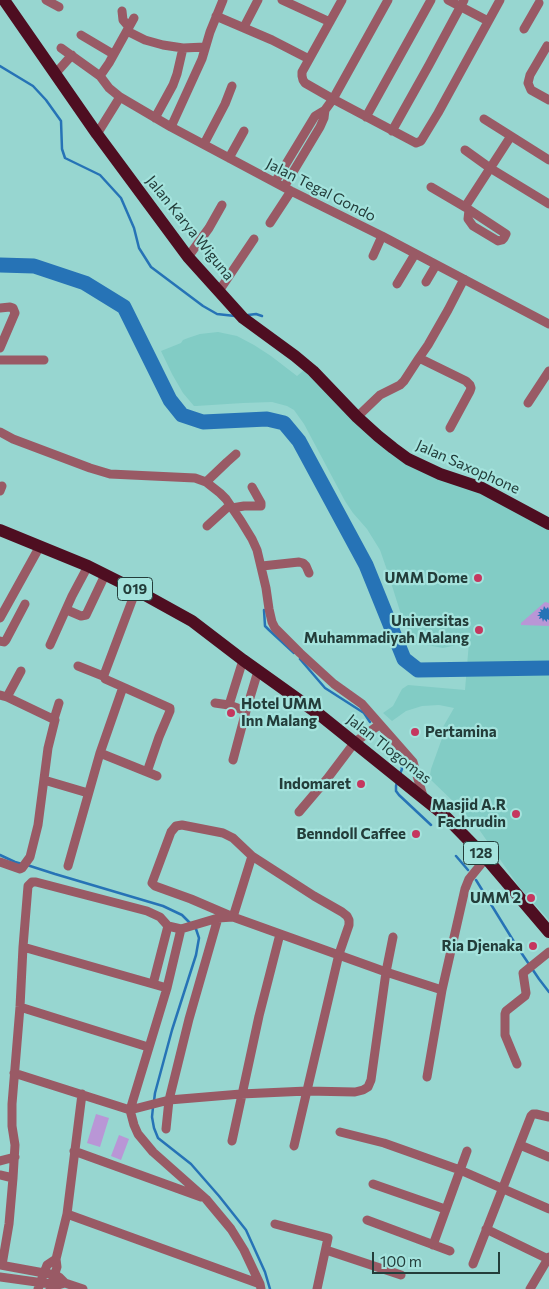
<!DOCTYPE html>
<html>
<head>
<meta charset="utf-8">
<style>
	body { margin:0 }
	#map { position:relative; width:549px; height:1289px; overflow:hidden; background:#97d6d0; font-family:Commissioner,sans-serif }
	canvas { display:block }
	.scale { position:absolute; left:372px; top:1252px; width:128px; height:22px; box-sizing:border-box; border:2px solid #233d3a; border-top:0; padding-left:6px; font-size:15px; line-height:18px; white-space:nowrap; color:#233d3a; -webkit-text-stroke:4px #a4e3dd; paint-order:stroke }
</style>
</head>
<body>
<div id="map">
<canvas width="549" height="1289"></canvas>
<div class="scale">100 m</div>
</div>
<script>
const ctx = document.querySelector('canvas').getContext('2d');
ctx.lineJoin = 'round';
function paint(path, color) { ctx.fillStyle = color; ctx.fill(path, 'evenodd'); }
const shape = rows => new Path2D(rows.map(r => 'M' + r).join(''));
function stroke(path, color, width, dash) { ctx.strokeStyle = color; ctx.lineWidth = width; ctx.lineCap = dash ? 'butt' : 'round'; ctx.setLineDash(dash || []); ctx.stroke(path); }
function write(font, color, halo, rows, align = 'center') {
  ctx.font = font + ' Commissioner,sans-serif'; ctx.lineWidth = 4.5; ctx.setLineDash([]); ctx.textBaseline = 'middle'; ctx.strokeStyle = halo; ctx.fillStyle = color; for (const [text, x, y, turn = 0] of rows) {
    ctx.save(); ctx.translate(x, y); ctx.rotate((+turn || 0) * Math.PI / 180); ctx.textAlign = isNaN(turn) ? turn : align; if (halo) ctx.strokeText(text, 0, 0); ctx.fillText(text, 0, 0); ctx.restore();
  }
}
const built = shape([
	[218,332,237,336,254,345,271,356,297,376,304,370,380,442,470,486,549,527,549,920,520,888,478,828,459,807,431,780,430,775,431,769,445,730,443,727,454,708,439,705,422,706,406,711,392,721,383,713,393,706,402,689,408,685,465,690,469,642,443,648,427,645,420,642,414,637,404,624,388,573,380,550,367,529,353,513,345,501,304,424,294,410,287,406,272,402,243,403,196,406,194,406,183,393,172,374,161,351,181,343,183,340,188,338,200,334]
]);
const green = shape([
	[545,602,549,603,549,626,521,625,521,623],
	[96,1114,109,1118,100,1147,87,1143],
	[119,1135,129,1139,121,1160,111,1156]
]);
const water = shape([
	[544,606,546,609,548,607,549,610,549,620,547,619,547,622,544,619,543,622,542,618,539,619,540,616,537,616,540,614,538,612,541,612,540,609,543,610]
]);
const stream = shape([
	[0,66,33,86,46,100,61,121,62,149,65,158,100,175,121,198,134,228,139,248,151,267,203,306,217,314,235,316],
	[248,315,256,314,262,316],
	[264,610,265,626,269,630,294,653],
	[300,659,325,688,364,713,370,722],
	[400,774,402,769,401,764],
	[397,782,396,786,396,791,399,795,431,825],
	[0,855,15,862,22,864],
	[456,856,468,870],
	[27,865,55,874,163,906,182,915,190,923],
	[476,880,516,945,539,979,549,992],
	[154,1101,155,1093,172,1030,196,955,199,938,196,929,194,927],
	[153,1107,152,1117,154,1128,158,1138,191,1164,219,1196,246,1230,265,1272,270,1289]
]);
const river = shape([
	[0,265,34,266,85,283,124,307,170,400,182,415,203,422,267,419,284,423,299,441,366,565,404,659,418,670,549,668]
]);
const minor = shape([
	[46,0,59,7],
	[282,0,330,22],
	[342,0,302,72,302,76,303,80,305,83,333,99,416,143,421,141,438,113,500,0],
	[448,0,488,21],
	[122,11,123,20,129,27],
	[216,16,272,40,309,59],
	[244,27,258,0],
	[524,29,539,3],
	[127,31,145,40,163,45,183,48,205,47],
	[81,35,113,54],
	[549,47,547,46,530,75,528,83,531,90,549,100],
	[61,48,100,76],
	[55,74,72,55],
	[120,97,109,88,100,76,109,63,134,18],
	[366,117,431,0],
	[155,118,173,85,177,74,183,48],
	[484,119,549,160],
	[171,127,202,59,210,32,223,0],
	[392,131,429,65,464,0],
	[97,134,120,97,171,127,291,191,382,236,549,324],
	[204,144,225,104,232,86],
	[465,150,490,168,549,204],
	[229,158,244,131],
	[275,182,315,116,325,110],
	[284,187,320,127,324,118,325,110,333,99,388,0],
	[431,187,465,207,506,234,504,238,502,240,498,241,473,226,468,219,469,210],
	[465,207,511,136],
	[270,223,291,191],
	[373,256,382,236],
	[188,257,209,228,222,205],
	[426,282,436,265],
	[397,284,415,254],
	[219,291,254,239],
	[0,308,10,307,13,308,15,313,0,348],
	[0,360,44,360],
	[528,403,549,371],
	[357,417,380,395,400,385,404,381,419,358],
	[450,428,470,391,471,388,470,385,466,381,419,358,428,345,448,310,464,279],
	[0,432,13,439,90,468,110,474,195,478,206,482,220,493,226,499,241,521,252,539,257,550,266,588,269,609,272,622,275,628,300,653,334,684,362,704,413,762,423,796],
	[206,482,227,462,236,454],
	[0,491,2,486],
	[232,508,244,506,261,506,261,503,252,487],
	[207,526,230,505],
	[262,566,299,562,303,563,306,566,309,573],
	[67,610,81,616,86,615,105,575],
	[0,618,40,546],
	[0,641,4,642,6,640,25,604],
	[50,645,72,596,88,566],
	[78,666,103,676],
	[123,687,170,708,170,711,159,737,147,772],
	[0,695,7,697,55,720,48,748,38,825,30,857,22,868,20,869,0,862],
	[7,697,21,671],
	[215,703,229,705,246,711],
	[229,705,243,660],
	[54,719,59,703],
	[100,753,157,776],
	[233,760,246,711,258,671],
	[44,780,88,793],
	[299,812,327,779,355,742,379,725],
	[252,856,233,917,191,899,155,886,152,883,171,832,176,826,182,825,223,833,233,838,252,856,314,896,342,912,347,916,349,920,349,925,339,954,294,1146],
	[68,866,100,753,123,687,105,679,104,675,136,590],
	[23,947,167,988],
	[153,984,168,926],
	[20,1007,148,1047],
	[517,1064,505,1035,505,1014,506,1011,525,996,526,993,523,973,549,952],
	[14,1073,130,1110,167,988,181,929],
	[427,1077,442,990,465,889,469,879,486,858],
	[166,1129,169,1100,189,1019,218,918,233,917,386,972,442,990],
	[340,1132,384,1143,460,1170,549,1209],
	[232,1141,259,1016,280,934],
	[520,1145,549,1157],
	[74,1151,201,1197],
	[0,1161,15,1157],
	[0,1175,13,1178],
	[373,1184,445,1209],
	[67,1214,260,1284],
	[367,1220,450,1251],
	[275,1224,328,1238,317,1289],
	[486,1229,548,1259],
	[433,1245,467,1151],
	[326,1250,401,1275],
	[473,1264,531,1116,533,1114,536,1114,549,1117],
	[0,1265,55,1275,59,1277,65,1283,83,1289],
	[2,1265,9,1224,13,1178,15,1145,12,1126,12,1104,20,1007,23,947,28,886,32,882,36,882,147,911,160,917,168,926,181,929,218,918],
	[0,1277,58,1285,65,1283],
	[38,1289,47,1265,56,1259],
	[50,1289,57,1267,56,1259,67,1214,82,1094],
	[261,1289,260,1284,244,1250,231,1229,206,1199,153,1152,138,1134,134,1125,130,1110,169,1100,241,1094,307,1091,355,1092,363,1090,368,1087,371,1080,386,972,393,937],
	[530,1289,549,1257]
]);
const major = shape([
	[4,0,97,134,188,257,243,318,295,356,313,371,357,417,378,436,393,448,408,459,440,474,482,488,549,524],
	[0,530,88,566,136,590,192,621,243,660,320,715,443,814,486,858,549,932]
]);
const markers = [
	[478,578,5,"#c5375f"],
	[479,630,5,"#c5375f"],
	[231,713,5,"#c5375f"],
	[415,732,5,"#c5375f"],
	[361,784,5,"#c5375f"],
	[516,814,5,"#c5375f"],
	[416,834,5,"#c5375f"],
	[531,898,5,"#c5375f"],
	[533,946,5,"#c5375f"]
];
const shields = [
	[135,589,35],
	[481,853,35]
];
const shieldNames = [
	["019",135,589],
	["128",481,853]
];
const streetNames = [
	["Jalan Tegal Gondo",321,190,27],
	["Jalan Karya Wiguna",190,228,51],
	["Jalan Saxophone",468,467,24],
	["Jalan Tlogomas",389,749,38]
];
const poiNames = [
	["UMM Dome",468,578],
	["Universitas",469,621],
	["Muhammadiyah Malang",469,638],
	["Hotel UMM",241,704,"left"],
	["Inn Malang",241,721,"left"],
	["Pertamina",425,732,"left"],
	["Indomaret",351,784],
	["Masjid A.R",506,805],
	["Fachrudin",506,822],
	["Benndoll Caffee",406,834],
	["UMM 2",521,898],
	["Ria Djenaka",523,946]
];
paint(built, '#82ccc5');
paint(green, '#b996d6');
paint(water, '#2673b6');
stroke(stream, '#2673b6', 2.5);
stroke(river, '#2673b6', 15);
stroke(minor, '#995a65', 9);
stroke(major, '#4e0e21', 12);
for (const [x, y, r, color] of markers) { const dot = new Path2D(); dot.arc(x, y, r, 0, 2 * Math.PI); ctx.fillStyle = color; ctx.fill(dot); stroke(dot, '#a4e3dd', 2); }
for (const [x, y, w] of shields) { const box = new Path2D(); box.roundRect(x - w / 2, y - 11.5, w, 23, 4); ctx.fillStyle = '#a4e3dd'; ctx.fill(box); stroke(box, '#233d3a', 1); }
write('bold 14px', '#233d3a', null, shieldNames);
write('15px', '#233d3a', '#a4e3dd', streetNames);
write('bold 15px', '#233d3a', '#a4e3dd', poiNames, 'right');
</script>
</body>
</html>
